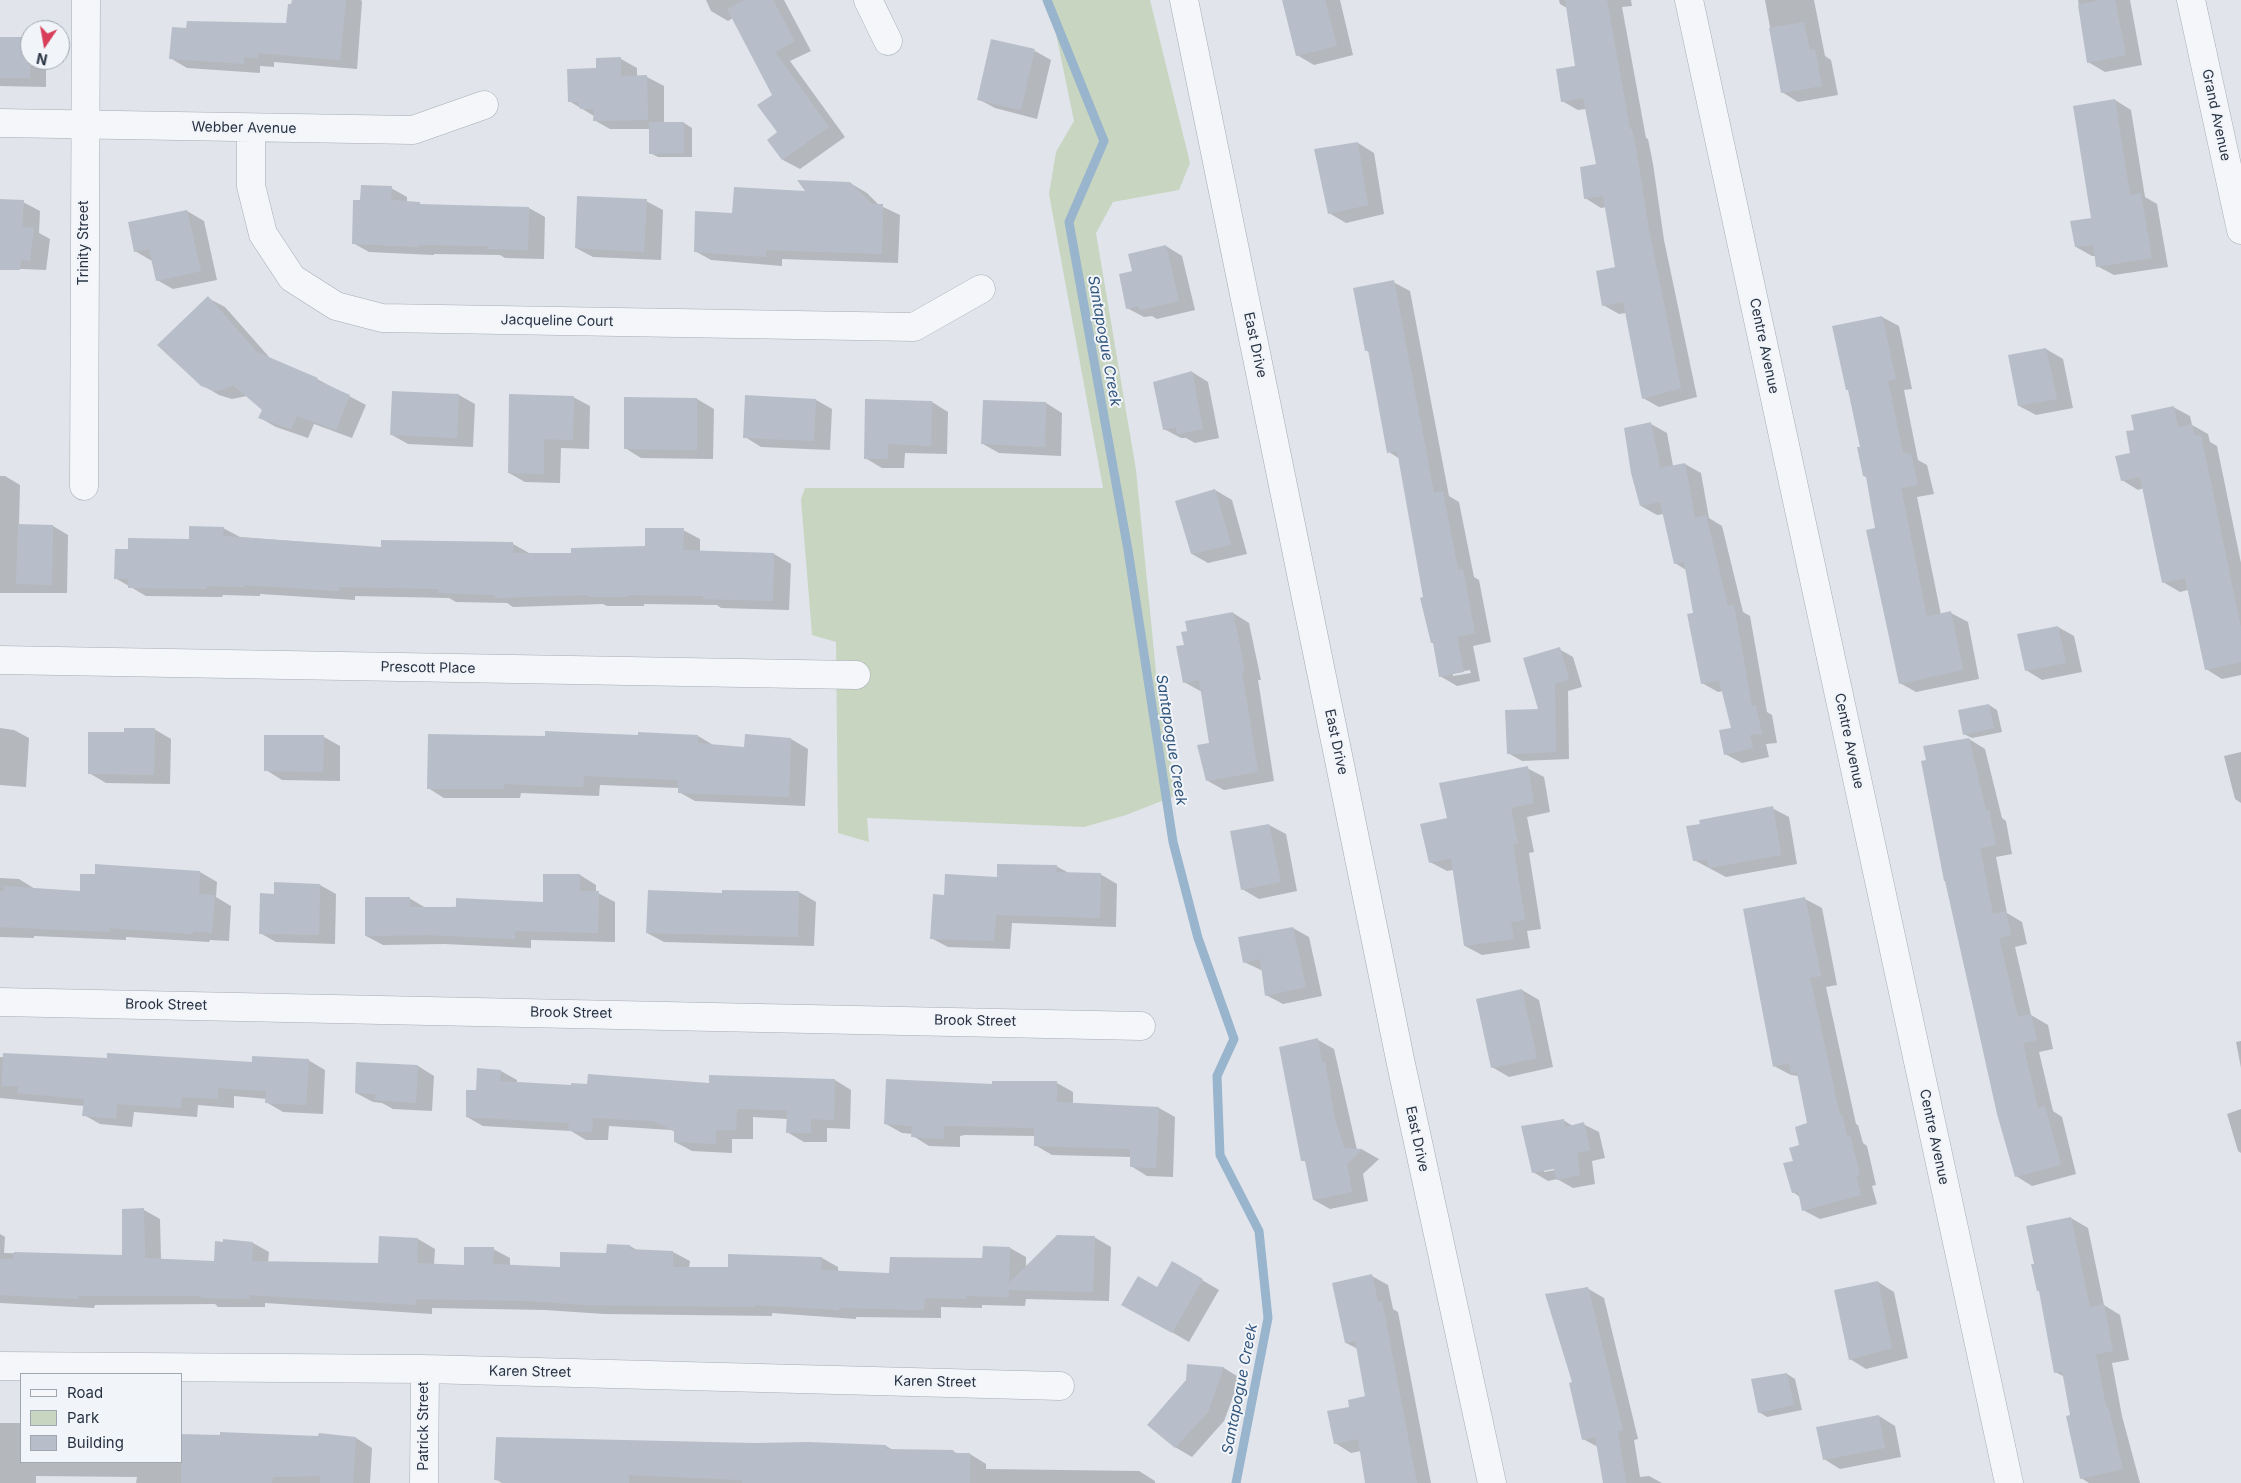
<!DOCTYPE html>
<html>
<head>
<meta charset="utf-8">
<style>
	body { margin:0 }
	#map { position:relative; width:2241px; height:1483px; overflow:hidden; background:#e1e5eb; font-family:Inter,sans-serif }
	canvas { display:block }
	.legend { position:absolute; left:20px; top:1373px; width:162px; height:90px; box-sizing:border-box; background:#f1f4f8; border:1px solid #a1a7b0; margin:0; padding:6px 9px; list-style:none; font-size:15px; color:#283344 }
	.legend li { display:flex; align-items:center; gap:10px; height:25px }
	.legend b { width:25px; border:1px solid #a1a7b0 }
	.north { position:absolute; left:20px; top:20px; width:50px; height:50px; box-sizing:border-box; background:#f1f4f8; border:1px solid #a1a7b0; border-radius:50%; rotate:192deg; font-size:14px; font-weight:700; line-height:20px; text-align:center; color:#283344 }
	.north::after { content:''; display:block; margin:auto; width:18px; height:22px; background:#d83e5a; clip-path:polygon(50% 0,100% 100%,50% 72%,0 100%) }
</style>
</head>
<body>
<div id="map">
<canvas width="2241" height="1483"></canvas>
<ul class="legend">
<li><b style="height:6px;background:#f4f6f9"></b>Road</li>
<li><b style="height:14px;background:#c7d5c1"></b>Park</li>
<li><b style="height:14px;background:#b8bec9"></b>Building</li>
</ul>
<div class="north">N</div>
</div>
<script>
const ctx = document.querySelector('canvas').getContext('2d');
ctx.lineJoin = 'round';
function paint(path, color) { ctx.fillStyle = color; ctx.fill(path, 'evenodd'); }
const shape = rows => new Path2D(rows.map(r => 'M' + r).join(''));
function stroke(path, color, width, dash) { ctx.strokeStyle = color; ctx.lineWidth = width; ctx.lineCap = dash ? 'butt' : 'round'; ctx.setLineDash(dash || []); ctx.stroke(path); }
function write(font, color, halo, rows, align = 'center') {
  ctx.font = font + ' Inter,sans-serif'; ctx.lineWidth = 4; ctx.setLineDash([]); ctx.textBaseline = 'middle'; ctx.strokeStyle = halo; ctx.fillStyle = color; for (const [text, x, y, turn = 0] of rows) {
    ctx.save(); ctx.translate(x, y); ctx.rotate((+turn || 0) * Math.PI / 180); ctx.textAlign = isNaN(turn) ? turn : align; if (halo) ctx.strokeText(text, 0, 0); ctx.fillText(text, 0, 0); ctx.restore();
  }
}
const green = shape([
	[1049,0,1150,0,1190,163,1179,190,1113,202,1096,233,1136,470,1157,682,1177,795,1126,815,1084,827,867,818,869,842,838,833,836,642,812,635,801,499,805,488,1103,488,1049,194,1056,152,1074,121]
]);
const shadow = shape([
	[293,0,361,0,362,2,357,69,274,62,274,67,260,66,260,73,187,68,170,58,288,25],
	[706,0,784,0,811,51,790,61,845,137,800,169,783,160,769,140,779,132,773,95,733,18,728,21,711,11],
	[1283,0,1340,0,1353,55,1314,65,1297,55],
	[1559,0,1631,0,1632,6,1622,7,1646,138,1648,139,1653,164,1664,240,1697,397,1659,407,1643,398,1626,313,1619,314,1603,305,1617,268,1606,207,1601,208,1585,198,1597,165,1586,109,1578,110,1562,101,1577,67,1567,8,1560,4],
	[1765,0,1814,0,1825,56,1831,60,1838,95,1798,102,1782,92],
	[2078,0,2130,0,2142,65,2105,72,2088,62],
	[0,38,30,38,30,60,46,60,46,87,0,86],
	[1035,51,1051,60,1037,119,995,108,978,99],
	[621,59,637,68,637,77,647,77,664,86,664,123,684,123,692,128,692,157,658,157,650,153,650,129,610,129,594,120,594,116,569,101,597,69],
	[2115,100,2131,110,2145,197,2157,204,2168,267,2114,275,2097,266,2096,256,2092,256,2076,247,2092,219],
	[1358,143,1374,153,1384,214,1346,223,1329,213],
	[850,183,867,193,879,205,900,215,898,263,782,259,782,266,711,260,695,251,734,215,807,192],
	[391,188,407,197,407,202,423,205,529,208,545,217,544,259,505,258,500,255,434,254,434,255,369,252,353,243],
	[0,201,23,202,40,211,39,233,50,239,46,270,0,268],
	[646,201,663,210,661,260,593,257,576,248],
	[187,211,204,221,217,280,173,289,157,280,152,261,135,251,130,223],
	[1166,246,1182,256,1195,310,1157,319,1152,316,1144,317,1127,308,1133,272],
	[1393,282,1410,291,1449,496,1459,502,1474,577,1479,580,1491,642,1473,646,1480,681,1457,686,1440,676,1435,644,1432,643,1400,459,1389,452,1370,353,1366,350],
	[1470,670,1471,673,1453,676,1453,673],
	[208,298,225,307,270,358,317,379,366,405,352,438,314,424,308,438,276,427,260,418,263,409,247,396,232,399,219,395,202,385],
	[1882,317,1899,326,1912,389,1904,390,1918,460,1927,465,1934,494,1917,497,1941,615,1951,613,1968,622,1979,679,1916,692,1900,683,1877,529,1862,448,1834,327],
	[2046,349,2063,359,2073,408,2036,415,2019,406],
	[1192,372,1208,382,1219,438,1195,443,1186,438,1181,438,1164,429],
	[459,395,475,404,473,447,408,444,392,435],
	[573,397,590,406,589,449,561,448,560,483,525,482,509,473],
	[626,398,697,399,714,409,713,459,641,458,625,448],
	[816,400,832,409,830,450,761,447,745,437],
	[932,402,948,412,947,454,905,453,904,468,882,468,865,458],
	[1046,403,1062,413,1061,456,999,453,983,444],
	[2173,407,2190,416,2192,425,2208,434,2210,442,2217,446,2241,563,2241,675,2222,679,2206,669,2188,590,2180,592,2163,582,2144,488,2138,490,2122,480,2132,454,2136,430],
	[1651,424,1667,433,1673,466,1685,464,1701,473,1709,518,1722,526,1743,612,1750,616,1767,712,1772,715,1777,743,1766,744,1769,757,1742,763,1725,754,1732,729,1723,691,1718,692,1702,683,1694,614,1686,570,1675,563,1664,514,1657,515,1641,506],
	[0,476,5,476,20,485,19,525,53,526,68,535,67,593,0,593],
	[1215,490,1232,500,1247,554,1208,563,1192,554,1177,501],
	[223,528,240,537,382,548,513,544,529,553,573,554,646,548,683,530,700,539,700,552,774,554,791,564,789,610,721,608,717,605,644,604,644,606,607,606,603,604,513,607,507,603,456,602,449,598,355,596,355,600,260,594,260,596,223,595,222,597,146,596,115,578,129,550,190,540],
	[1233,613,1249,623,1261,680,1258,680,1274,781,1224,790,1208,781,1211,744,1202,692,1184,682],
	[2058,627,2074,636,2082,672,2042,680,2026,670],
	[1559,649,1573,657,1582,687,1568,691,1569,759,1522,761,1508,753,1540,711],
	[1989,705,1997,710,2002,732,1972,738,1964,734],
	[0,728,14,730,29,738,26,787,0,785],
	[154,729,171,739,170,784,106,783,89,773,125,734],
	[639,733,698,736,715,746,745,748,746,736,791,739,808,749,805,806,695,801,679,792,679,788,600,785,599,796,521,793,520,798,444,798,428,788,546,737,639,736],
	[265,737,324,737,340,746,340,781,282,780,266,770],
	[1969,739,1985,749,2002,818,2006,821,2012,854,1996,857,2007,913,2022,922,2027,944,2015,947,2031,1015,2048,1025,2053,1049,2039,1052,2053,1111,2062,1117,2076,1174,2032,1186,2016,1176,2007,1143],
	[2241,752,2241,803,2235,799,2224,756],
	[1527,768,1544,777,1550,812,1527,817,1534,852,1529,853,1541,929,1527,931,1530,948,1482,955,1465,946,1454,870,1447,871,1430,862,1449,819],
	[1772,808,1789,817,1797,864,1726,877,1694,860],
	[1269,825,1286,834,1297,891,1259,899,1242,889],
	[96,865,200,872,217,882,216,897,231,906,229,941,210,940,209,942,126,937,126,940,34,936,34,938,0,937,0,878,19,879,35,889,81,892,96,875],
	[1056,866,1069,873,1100,874,1117,884,1116,927,1012,923,1010,949,948,947,931,938,945,896,999,878],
	[580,875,596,885,596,892,615,902,615,942,531,940,531,948,444,944,383,945,366,936,409,898,426,908,544,903],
	[320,885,336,894,335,944,276,942,260,933,275,895],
	[723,891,799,892,816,902,814,946,664,942,647,933,723,895],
	[1805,899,1822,908,1837,985,1826,987,1856,1124,1858,1125,1863,1143,1867,1146,1876,1185,1872,1186,1877,1204,1820,1219,1803,1210,1800,1197,1793,1192,1794,1162,1808,1124,1799,1076,1791,1075,1774,1066],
	[1293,928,1309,937,1322,996,1283,1004,1266,995,1263,971,1244,962],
	[1522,990,1539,1000,1553,1067,1509,1077,1492,1067],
	[1318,1040,1334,1049,1357,1150,1363,1150,1379,1159,1363,1174,1368,1201,1330,1209,1314,1200,1307,1163,1303,1160],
	[2241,1041,2241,1068,2236,1042],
	[0,1057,253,1063,308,1060,325,1070,323,1114,283,1112,266,1102,267,1099,234,1096,234,1108,198,1105,197,1117,134,1112,132,1127,100,1124,84,1115,84,1106,0,1098],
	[418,1066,434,1076,432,1111,393,1109,382,1103,373,1102,356,1093],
	[501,1071,517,1080,517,1084,572,1087,835,1080,851,1090,850,1129,827,1128,827,1142,804,1142,787,1132,788,1119,753,1117,753,1139,732,1139,732,1153,692,1151,675,1142,676,1132,671,1130,609,1126,608,1140,586,1140,571,1131,483,1126,467,1117,477,1092],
	[1057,1083,1073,1092,1073,1104,1159,1108,1175,1117,1173,1177,1147,1176,1131,1166,1131,1157,1052,1155,1035,1145,1035,1136,965,1135,960,1136,960,1147,929,1146,913,1136,913,1134,902,1133,886,1124,993,1085],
	[2241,1109,2241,1153,2238,1151,2227,1114],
	[1563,1120,1573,1126,1583,1124,1599,1132,1605,1158,1592,1161,1595,1184,1573,1188,1557,1179,1548,1181,1533,1172],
	[1560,1166,1561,1169,1544,1172,1544,1169],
	[144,1210,160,1219,161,1260,215,1263,253,1243,269,1252,268,1263,379,1265,380,1238,418,1239,435,1249,434,1265,465,1266,493,1249,510,1258,510,1266,561,1268,607,1254,608,1246,630,1246,637,1250,673,1252,690,1261,689,1268,729,1269,822,1258,838,1267,838,1272,891,1274,984,1260,1010,1248,1026,1257,1026,1268,1094,1237,1111,1247,1109,1301,1026,1299,1025,1306,982,1305,982,1308,941,1307,941,1318,856,1317,856,1319,772,1313,772,1316,604,1314,545,1310,432,1308,432,1314,265,1303,265,1307,218,1307,215,1304,95,1305,94,1308,0,1303,0,1234,5,1237,4,1253,124,1256],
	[2071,1218,2088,1228,2104,1305,2120,1315,2129,1360,2112,1363,2122,1416,2140,1483,2089,1483,2081,1478,2065,1377,2055,1372,2036,1265],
	[1173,1263,1219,1290,1189,1342,1123,1304,1158,1289],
	[1372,1276,1388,1285,1393,1309,1398,1312,1431,1483,1367,1483,1361,1451,1351,1453,1335,1443,1351,1408,1367,1397,1358,1349,1346,1343],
	[1878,1282,1894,1292,1908,1358,1866,1369,1850,1359],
	[1587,1288,1604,1298,1638,1439,1634,1440,1640,1477,1649,1476,1662,1483,1604,1483,1598,1447,1583,1439],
	[1189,1365,1224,1368,1240,1378,1224,1421,1192,1457,1175,1447],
	[1787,1374,1795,1379,1802,1410,1767,1417,1759,1412],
	[1879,1416,1895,1426,1901,1457,1840,1469,1824,1459],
	[0,1423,21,1423,21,1462,181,1462,320,1437,320,1435,356,1438,372,1448,370,1483,136,1483,137,1477,36,1476,36,1483,0,1483],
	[809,1443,886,1446,893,1450,953,1451,958,1454,970,1454,986,1464,986,1469,1139,1471,1155,1481,1155,1483,502,1483,496,1479,754,1445]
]);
const stream = shape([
	[1047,0,1104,141,1069,222,1128,550,1173,842,1198,938,1234,1039,1217,1076,1220,1155,1259,1231,1268,1318,1236,1483]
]);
const building = shape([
	[292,0,346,0,340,60,258,53,257,58,244,57,244,64,169,59,172,27,186,28,187,21,286,23,288,4,291,4],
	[745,0,773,0,795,41,775,52,829,127,782,160,767,140,777,132,757,105,772,95,727,9],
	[1282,0,1325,0,1337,46,1296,56],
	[1565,0,1607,0,1630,129,1632,129,1637,154,1649,230,1681,388,1642,399,1623,302,1602,306,1596,271,1615,267,1603,196,1584,199,1580,167,1596,164,1583,98,1561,102,1556,69,1575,66],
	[2100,0,2115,0,2126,55,2087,63,2078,5],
	[1804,22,1810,50,1815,49,1822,86,1781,93,1769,28],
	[0,37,30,37,30,78,0,78],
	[991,39,1035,49,1021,110,977,100],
	[621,57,621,76,647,75,648,120,593,121,594,109,580,109,578,102,568,102,567,69,596,68,596,58],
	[2115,99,2130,195,2141,193,2152,258,2096,267,2093,245,2075,247,2070,221,2091,218,2073,106],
	[649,122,684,122,684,153,649,154],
	[1358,142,1368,205,1328,214,1314,149],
	[797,180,850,182,872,204,883,204,882,254,766,250,766,257,694,252,695,211,732,213,734,187,805,191],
	[361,185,392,186,391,200,420,202,420,204,529,207,528,250,487,249,489,246,418,245,418,247,352,244,353,200,360,200],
	[577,196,647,199,644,252,575,248],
	[0,199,24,200,22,227,34,228,30,261,21,260,20,270,0,270],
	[187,210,201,271,156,281,149,249,134,252,128,222],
	[1166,245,1179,301,1140,310,1138,306,1126,309,1119,274,1132,271,1128,254],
	[1394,280,1434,493,1443,491,1458,570,1463,569,1475,633,1457,637,1464,672,1439,677,1433,643,1431,643,1420,598,1423,597,1397,451,1387,453,1368,350,1365,351,1353,288],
	[208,296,257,352,318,378,316,380,350,395,336,430,297,416,291,429,258,418,262,410,233,385,222,390,214,391,201,386,157,345],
	[1882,316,1896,379,1888,381,1903,453,1911,454,1918,485,1901,488,1926,613,1929,616,1951,611,1963,670,1899,684,1866,530,1875,528,1866,477,1863,476,1857,447,1860,447,1848,390,1846,390,1832,326],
	[2046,348,2057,399,2018,406,2008,355],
	[1192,371,1203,429,1177,434,1176,427,1163,430,1153,382],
	[392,391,459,394,457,438,390,435],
	[509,394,574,396,573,440,544,439,544,474,508,473],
	[745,395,816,399,814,441,743,438],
	[624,397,697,398,697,450,624,449],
	[865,399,932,401,931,446,888,444,888,459,864,459],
	[983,400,1046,402,1045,447,981,444],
	[2174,406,2178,427,2192,424,2195,436,2201,435,2241,628,2241,662,2205,670,2185,578,2162,583,2140,477,2121,481,2115,456,2130,453,2126,431,2134,430,2131,415],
	[1651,422,1660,468,1685,463,1695,518,1706,515,1728,606,1734,605,1752,706,1756,705,1762,734,1750,735,1753,748,1724,755,1719,730,1731,728,1719,680,1701,684,1687,614,1693,613,1684,562,1674,564,1660,502,1640,506,1631,473,1624,428],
	[1215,489,1231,545,1191,554,1175,501],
	[18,524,53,525,52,585,16,584],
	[189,526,224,527,223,536,381,547,381,540,513,542,513,553,571,553,571,548,645,546,645,528,684,528,683,550,774,553,773,601,703,599,703,596,628,595,628,597,589,597,589,595,495,598,495,595,438,593,439,589,339,587,339,591,244,585,244,587,206,586,206,589,128,588,128,579,114,579,115,549,128,549,128,538,189,539],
	[1233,612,1245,671,1242,671,1258,772,1206,781,1197,745,1209,743,1199,680,1183,683,1176,646,1184,645,1181,632,1187,631,1185,621],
	[2058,626,2066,663,2025,671,2017,634],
	[1560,647,1569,679,1555,684,1556,752,1507,754,1505,710,1538,709,1523,658],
	[1989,704,1994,728,1963,735,1958,710],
	[124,728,155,728,154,775,88,774,88,732,124,732],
	[545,731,638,735,638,732,698,735,698,743,744,747,745,734,791,738,789,797,678,793,678,780,609,777,584,776,583,787,504,784,504,789,427,789,428,734,545,736],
	[264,735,324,735,323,772,264,771],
	[1969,738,1986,810,1989,810,1996,845,1980,848,1993,914,2006,911,2011,935,1999,938,2018,1017,2031,1014,2037,1040,2023,1043,2038,1108,2045,1106,2061,1165,2015,1177,1997,1114,1945,881,1944,881,1921,761,1926,760,1923,746],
	[1528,766,1534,803,1511,808,1518,843,1513,844,1525,920,1511,922,1514,939,1464,946,1451,858,1429,863,1420,824,1447,818,1439,783],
	[1773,806,1781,855,1709,868,1707,859,1693,861,1686,826,1700,824,1699,820],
	[1269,824,1281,882,1241,890,1230,831],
	[95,864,200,871,199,894,215,895,212,933,193,931,193,934,110,928,110,932,0,927,0,891,4,891,4,886,80,891,80,874,95,874],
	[997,864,1057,865,1056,872,1101,873,1100,918,996,915,994,941,930,939,933,894,944,895,945,874,997,877],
	[543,874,580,874,580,891,599,891,598,933,515,931,515,939,427,935,365,936,365,897,410,897,410,907,456,907,456,898,543,902],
	[274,882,320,884,319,935,259,934,260,893,274,894],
	[648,890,722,893,722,890,799,891,798,937,646,933],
	[1805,897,1821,976,1810,978,1840,1115,1842,1114,1847,1136,1850,1135,1860,1175,1856,1177,1861,1195,1802,1211,1798,1192,1792,1193,1783,1163,1793,1161,1789,1148,1799,1145,1795,1127,1807,1123,1797,1073,1791,1074,1789,1063,1773,1067,1743,909],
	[1293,927,1306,987,1265,996,1260,959,1243,963,1238,937],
	[1522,989,1537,1058,1491,1068,1476,999],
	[1318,1038,1322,1063,1325,1062,1335,1119,1344,1148,1363,1149,1347,1164,1352,1192,1313,1200,1305,1161,1301,1161,1279,1047],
	[3,1053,107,1058,107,1053,252,1062,252,1056,309,1059,306,1105,265,1103,266,1091,218,1088,218,1099,182,1097,181,1108,117,1104,116,1119,82,1116,84,1099,17,1093,19,1086,2,1086],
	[356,1062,418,1065,416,1103,375,1100,375,1094,355,1093],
	[477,1068,501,1070,500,1081,571,1085,571,1083,587,1084,588,1074,709,1083,709,1075,835,1079,834,1120,811,1119,811,1133,786,1133,787,1110,737,1109,736,1130,716,1130,716,1144,674,1142,674,1131,653,1121,593,1118,592,1132,568,1131,569,1123,466,1117,466,1090,476,1090],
	[886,1079,992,1084,992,1081,1057,1081,1057,1102,1159,1107,1156,1168,1130,1167,1130,1149,1034,1146,1034,1128,948,1126,944,1127,944,1139,911,1137,912,1126,884,1124],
	[1564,1119,1565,1127,1584,1122,1590,1150,1577,1153,1580,1175,1556,1180,1554,1169,1532,1173,1521,1126],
	[144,1208,145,1258,214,1261,215,1241,223,1242,223,1239,253,1242,252,1261,378,1263,379,1236,418,1238,417,1263,464,1265,464,1247,494,1247,493,1264,560,1267,560,1252,606,1253,607,1244,630,1245,630,1249,673,1251,673,1267,728,1267,728,1254,822,1257,821,1270,889,1273,890,1257,982,1258,983,1246,1010,1247,1009,1283,1057,1235,1095,1236,1093,1292,1009,1290,1009,1297,966,1296,966,1299,925,1298,924,1310,839,1308,839,1310,755,1305,755,1307,586,1305,527,1301,416,1299,415,1305,249,1295,249,1299,201,1298,201,1296,78,1296,78,1299,0,1295,0,1259,13,1259,14,1252,122,1255,122,1209],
	[2071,1217,2090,1307,2104,1304,2113,1351,2096,1354,2106,1407,2108,1406,2123,1469,2080,1479,2066,1416,2070,1415,2062,1371,2054,1373,2039,1291,2037,1291,2031,1264,2034,1264,2026,1226],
	[1172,1261,1203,1279,1172,1333,1121,1305,1138,1276,1157,1287],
	[1372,1274,1378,1302,1382,1301,1417,1483,1365,1483,1358,1439,1334,1444,1327,1411,1349,1407,1348,1400,1365,1396,1355,1341,1345,1343,1332,1283],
	[1878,1281,1892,1348,1849,1360,1834,1290],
	[1588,1287,1623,1430,1618,1431,1626,1483,1603,1483,1595,1437,1582,1440,1569,1383,1572,1382,1545,1294],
	[1187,1364,1224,1367,1208,1412,1175,1448,1147,1425,1186,1380],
	[1787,1373,1794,1405,1758,1413,1751,1379],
	[1879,1415,1885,1448,1823,1460,1816,1427],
	[220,1432,318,1436,319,1433,356,1437,353,1483,320,1483,320,1476,273,1477,272,1483,181,1483,181,1434,220,1435],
	[496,1437,754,1443,809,1442,886,1445,886,1449,953,1450,954,1453,970,1453,970,1483,742,1483,742,1480,629,1475,629,1483,502,1483,502,1481,494,1480]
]);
const street = shape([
	[868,0,888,41],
	[1184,0,1401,1064,1492,1483],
	[1689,0,2009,1483],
	[2191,0,2241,230],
	[0,123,413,130,484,105],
	[251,129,251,186,263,234,292,278,336,306,382,318,914,327,981,289],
	[84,486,86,0],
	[0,660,856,675],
	[0,1002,1141,1026],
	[0,1366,425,1369,1060,1386],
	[424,1483,425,1369]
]);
const streetNames = [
	["Grand Avenue",2216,115,78],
	["Webber Avenue",244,128,1],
	["Trinity Street",84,243,-90],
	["Jacqueline Court",557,321,1],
	["East Drive",1255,345,78],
	["Centre Avenue",1764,346,78],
	["Prescott Place",428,668,1],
	["Centre Avenue",1849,741,78],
	["East Drive",1336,742,78],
	["Brook Street",166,1005,1],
	["Brook Street",571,1013,1],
	["Brook Street",975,1021,1],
	["Centre Avenue",1934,1137,78],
	["East Drive",1417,1139,78],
	["Karen Street",530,1372,1],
	["Karen Street",935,1382,1],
	["Patrick Street",424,1426,-90]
];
const waterNames = [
	["Santapogue Creek",1104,341,80],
	["Santapogue Creek",1171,740,81],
	["Santapogue Creek",1240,1389,-79]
];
paint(green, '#c7d5c1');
paint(shadow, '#0003');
stroke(stream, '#99b4cd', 9);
paint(building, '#b8bec9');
stroke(street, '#a6acb6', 29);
stroke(street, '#f4f6f9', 28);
write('14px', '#283344', '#f1f4f8', streetNames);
write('italic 15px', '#2f537b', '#f1f4f8', waterNames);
</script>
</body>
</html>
